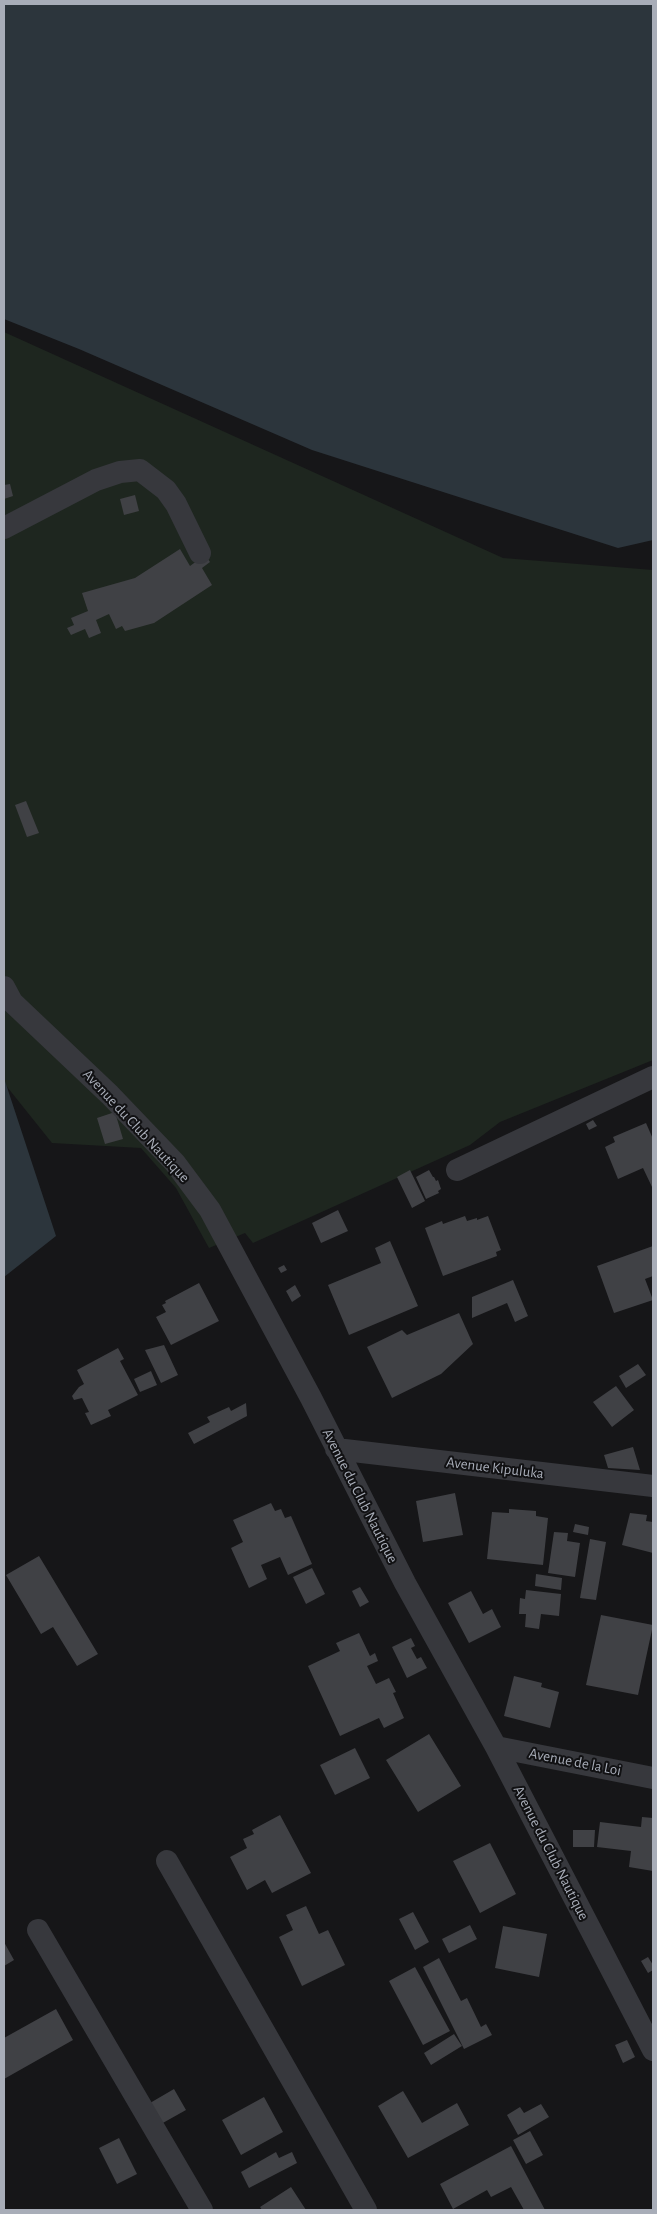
<!DOCTYPE html>
<html>
<head>
<meta charset="utf-8">
<style>
	body { margin:0 }
	#map { position:relative; width:657px; height:2214px; overflow:hidden; background:#161618; font-family:"Alegreya Sans",sans-serif }
	canvas { display:block }
	.frame { position:absolute; inset:0; border:5px solid #a8adb8; pointer-events:none }
</style>
</head>
<body>
<div id="map">
<canvas width="657" height="2214"></canvas>
<div class="frame"></div>
</div>
<script>
const ctx = document.querySelector('canvas').getContext('2d');
ctx.lineJoin = 'round';
function paint(path, color) { ctx.fillStyle = color; ctx.fill(path, 'evenodd'); }
const shape = rows => new Path2D(rows.map(r => 'M' + r).join(''));
function stroke(path, color, width, dash) { ctx.strokeStyle = color; ctx.lineWidth = width; ctx.lineCap = dash ? 'butt' : 'round'; ctx.setLineDash(dash || []); ctx.stroke(path); }
function write(font, color, halo, rows, align = 'center') {
  ctx.font = font + ' "Alegreya Sans",sans-serif'; ctx.lineWidth = 4; ctx.setLineDash([]); ctx.textBaseline = 'middle'; ctx.strokeStyle = halo; ctx.fillStyle = color; for (const [text, x, y, turn = 0] of rows) {
    ctx.save(); ctx.translate(x, y); ctx.rotate((+turn || 0) * Math.PI / 180); ctx.textAlign = isNaN(turn) ? turn : align; if (halo) ctx.strokeText(text, 0, 0); ctx.fillText(text, 0, 0); ctx.restore();
  }
}
const green = shape([
	[4,332,503,558,653,570,653,1060,500,1122,470,1145,253,1243,245,1233,209,1248,176,1188,141,1148,52,1143,4,1083]
]);
const water = shape([
	[4,4,653,4,653,540,618,548,312,450,79,349,4,319],
	[4,1078,56,1236,4,1277]
]);
const building = shape([
	[10,484,13,496,4,499,4,485],
	[135,495,139,511,124,515,120,499],
	[180,549,190,566,205,555,210,562,202,568,212,585,154,623,125,631,122,626,116,629,109,614,96,620,101,633,89,638,85,629,71,635,67,628,74,625,71,618,88,611,82,593,135,578],
	[26,801,39,833,27,837,15,805],
	[115,1112,123,1139,105,1144,97,1118],
	[593,1120,597,1126,589,1130,586,1124],
	[646,1123,653,1139,653,1186,652,1187,643,1168,618,1179,605,1147,615,1142,613,1137],
	[410,1170,425,1201,412,1208,397,1177],
	[429,1170,433,1177,434,1177,436,1181,438,1180,441,1189,438,1191,439,1193,426,1199,416,1177],
	[338,1210,348,1231,321,1243,312,1223],
	[465,1216,467,1221,477,1218,477,1220,488,1216,501,1250,496,1252,497,1256,443,1276,425,1228,442,1221,443,1224],
	[390,1241,418,1306,349,1335,328,1285,381,1263,375,1248],
	[653,1246,653,1276,645,1279,653,1300,614,1313,597,1266],
	[284,1265,287,1270,281,1273,278,1268],
	[513,1280,528,1316,515,1322,507,1303,472,1318,472,1297],
	[199,1283,219,1321,171,1345,156,1317,166,1312,162,1305,166,1303,165,1301],
	[295,1285,301,1296,292,1302,286,1291],
	[459,1313,473,1344,441,1374,392,1398,367,1347,402,1330,407,1335],
	[164,1345,178,1375,161,1383,145,1350],
	[118,1348,124,1359,120,1361,138,1395,108,1410,111,1416,91,1425,85,1413,89,1412,82,1398,74,1400,72,1396,79,1387,84,1384,77,1370],
	[638,1364,646,1375,626,1388,619,1376],
	[151,1371,157,1385,140,1392,134,1379],
	[616,1386,634,1410,612,1427,593,1402],
	[246,1403,247,1416,194,1444,188,1433,210,1422,207,1417,229,1407,231,1411],
	[633,1447,640,1470,608,1468,604,1455],
	[455,1493,463,1535,423,1542,416,1501],
	[271,1503,275,1511,281,1509,285,1518,291,1516,312,1564,288,1575,280,1557,261,1565,267,1579,249,1588,231,1548,243,1542,233,1520],
	[509,1509,536,1511,536,1516,548,1518,543,1565,487,1559,492,1512,509,1513],
	[630,1513,647,1515,646,1521,653,1522,653,1553,622,1545],
	[575,1524,589,1527,588,1535,573,1532],
	[554,1532,568,1533,567,1541,580,1543,575,1577,548,1573],
	[590,1539,606,1542,596,1600,580,1598],
	[39,1556,98,1654,77,1666,53,1627,41,1634,6,1575],
	[312,1568,325,1594,306,1604,293,1577],
	[536,1574,562,1578,561,1590,535,1586],
	[360,1587,369,1602,360,1607,352,1591],
	[526,1590,561,1594,559,1616,541,1614,539,1629,525,1627,526,1614,519,1614,520,1598,525,1599],
	[471,1591,483,1614,492,1609,501,1627,469,1643,448,1603],
	[601,1615,653,1625,638,1695,586,1685],
	[359,1633,370,1656,375,1653,378,1661,367,1666,376,1684,389,1678,396,1692,393,1693,404,1718,384,1728,379,1718,340,1736,308,1666,340,1651,336,1643],
	[411,1638,415,1646,411,1648,417,1659,421,1657,427,1668,407,1678,392,1647],
	[514,1676,542,1683,541,1687,559,1692,550,1728,504,1716],
	[429,1734,461,1786,418,1812,386,1760],
	[355,1748,370,1778,335,1795,320,1765],
	[280,1815,311,1873,272,1893,265,1880,247,1890,230,1857,247,1848,243,1839,254,1834,252,1830],
	[642,1817,653,1818,653,1871,629,1867,631,1851,597,1847,600,1822,641,1827],
	[573,1830,595,1830,594,1847,573,1847],
	[490,1843,516,1894,480,1913,453,1861],
	[306,1906,319,1934,328,1930,345,1965,302,1986,279,1937,293,1930,286,1915],
	[413,1912,429,1942,415,1950,399,1919],
	[470,1925,477,1939,449,1953,442,1939],
	[503,1926,547,1934,539,1977,495,1968],
	[4,1942,14,1960,4,1966],
	[648,1957,653,1965,653,1970,648,1973,641,1961],
	[439,1958,461,2001,467,1998,481,2027,486,2024,492,2035,464,2049,423,1967],
	[415,1967,450,2031,423,2045,389,1981],
	[56,2009,73,2040,4,2079,4,2038],
	[454,2034,462,2046,431,2065,424,2053],
	[627,2040,635,2057,623,2063,615,2045],
	[174,2089,186,2110,161,2124,150,2103],
	[403,2091,422,2123,457,2103,469,2125,408,2158,378,2106],
	[264,2097,283,2132,241,2155,222,2120],
	[541,2104,549,2117,518,2135,507,2115,520,2107,524,2113],
	[530,2131,543,2155,526,2164,513,2140],
	[119,2138,137,2174,117,2184,99,2148],
	[511,2146,545,2210,524,2210,511,2187,491,2197,487,2190,453,2209,440,2184],
	[276,2152,279,2158,292,2152,297,2163,249,2188,241,2172],
	[291,2187,306,2210,262,2210,260,2207]
]);
const minor = shape([
	[4,528,96,480,120,472,140,470,166,490,176,504,200,553],
	[4,987,12,1002,110,1095,175,1163,210,1210,311,1398,405,1583,496,1747,653,2050],
	[457,1170,653,1077],
	[336,1449,653,1486],
	[496,1747,653,1778],
	[167,1861,366,2210],
	[38,1930,202,2210]
]);
const streetNames = [
	["Avenue du Club Nautique",136,1126,47],
	["Avenue Kipuluka",495,1468,7],
	["Avenue du Club Nautique",360,1496,63],
	["Avenue de la Loi",575,1762,11],
	["Avenue du Club Nautique",551,1853,63]
];
paint(green, '#1e261f');
paint(water, '#2c353c');
paint(building, '#404145');
stroke(minor, '#37383d', 22);
write('15px', '#a8adb8', '#111113', streetNames);
</script>
</body>
</html>
